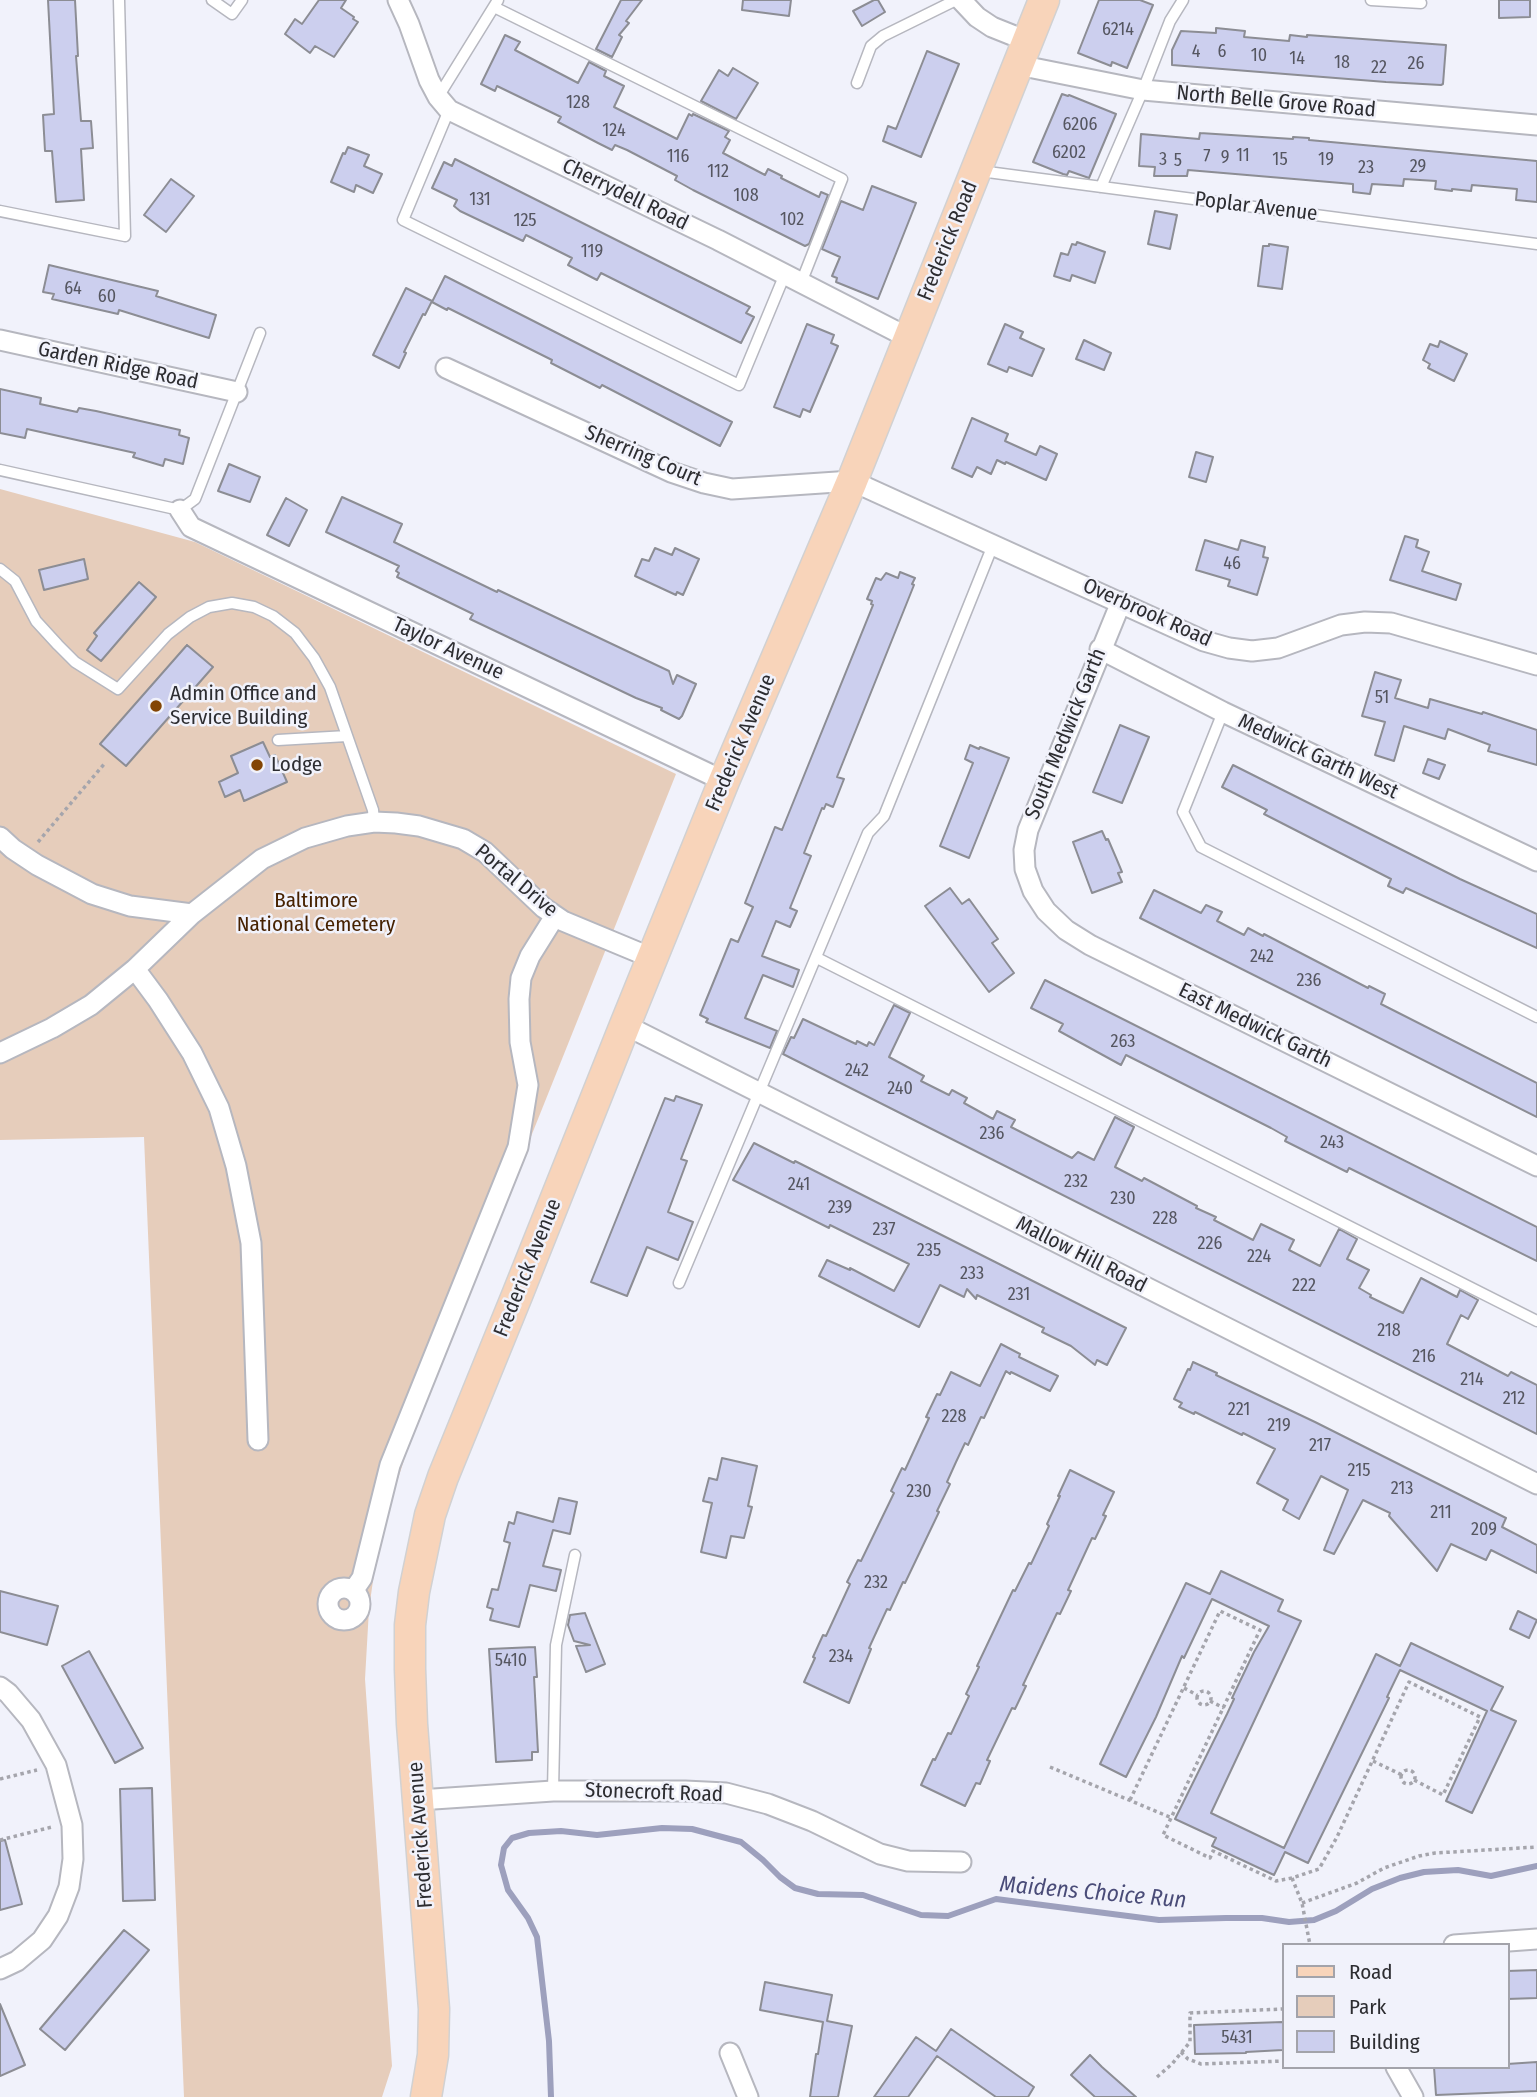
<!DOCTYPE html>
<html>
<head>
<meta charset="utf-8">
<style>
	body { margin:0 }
	#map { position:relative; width:1537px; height:2097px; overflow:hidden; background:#f1f2fb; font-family:"Fira Sans Condensed",sans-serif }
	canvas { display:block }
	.legend { position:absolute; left:1282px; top:1943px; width:228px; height:126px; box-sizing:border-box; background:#f1f2fb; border:2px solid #a3a3aa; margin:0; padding:9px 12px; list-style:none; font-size:21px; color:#2d2d31 }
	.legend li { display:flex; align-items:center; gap:14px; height:35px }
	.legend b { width:35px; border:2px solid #a3a3aa }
</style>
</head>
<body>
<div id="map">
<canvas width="1537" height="2097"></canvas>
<ul class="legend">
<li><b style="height:9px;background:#f8d4ba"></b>Road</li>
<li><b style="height:19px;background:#e6cdbb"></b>Park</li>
<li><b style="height:19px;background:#cccfee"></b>Building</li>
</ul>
</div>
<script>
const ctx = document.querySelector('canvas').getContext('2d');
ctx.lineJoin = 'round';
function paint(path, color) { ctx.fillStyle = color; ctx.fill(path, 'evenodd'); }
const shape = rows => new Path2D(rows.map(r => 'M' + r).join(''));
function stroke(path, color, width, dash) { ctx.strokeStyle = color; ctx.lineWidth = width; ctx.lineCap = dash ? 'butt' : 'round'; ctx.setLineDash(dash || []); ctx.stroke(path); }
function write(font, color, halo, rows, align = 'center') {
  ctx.font = font + ' "Fira Sans Condensed",sans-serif'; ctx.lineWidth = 5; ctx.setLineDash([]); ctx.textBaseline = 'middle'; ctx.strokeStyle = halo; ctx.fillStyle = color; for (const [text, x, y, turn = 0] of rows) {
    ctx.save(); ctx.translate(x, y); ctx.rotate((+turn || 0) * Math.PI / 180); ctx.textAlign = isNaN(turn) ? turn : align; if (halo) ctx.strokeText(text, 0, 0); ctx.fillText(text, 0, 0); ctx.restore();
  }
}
const green = shape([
	[0,489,195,542,676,774,414,1429,379,1538,369,1609,365,1679,392,2066,382,2097,184,2097,144,1137,0,1140]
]);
const stream = shape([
	[551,2097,549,2041,537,1937,528,1918,508,1890,501,1865,504,1848,512,1838,529,1833,561,1831,597,1835,662,1828,692,1829,741,1842,763,1860,780,1877,795,1888,818,1894,863,1895,921,1915,948,1916,996,1899,1159,1920,1226,1918,1262,1918,1289,1922,1314,1920,1336,1911,1372,1889,1400,1878,1424,1872,1458,1870,1491,1876,1537,1866]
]);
const building = shape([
	[48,0,75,0,78,56,76,56,81,121,91,121,93,148,81,149,84,200,56,202,52,151,45,151,43,115,54,114,48,0],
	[319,0,346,0,341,8,354,17,353,19,358,22,334,57,315,46,310,53,285,34,295,19,302,24,319,0],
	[621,0,642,0,626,21,629,23,619,35,622,37,612,57,596,49,621,0],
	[743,0,791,0,789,16,742,10,743,0],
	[874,0,878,0,885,12,862,26,853,11,874,0],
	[1099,0,1140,0,1153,5,1127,68,1112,62,1111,66,1078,53,1099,0],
	[1499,0,1530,0,1530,17,1499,18,1499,0],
	[1216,28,1245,31,1244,37,1289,41,1290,35,1307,37,1307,35,1446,45,1443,84,1441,85,1386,82,1172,65,1172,50,1181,31,1216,33,1216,28],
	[505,35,520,42,515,50,578,83,589,62,606,71,604,76,624,86,614,107,677,139,689,114,692,116,693,114,729,131,725,137,730,140,723,153,765,175,768,169,782,176,781,178,819,197,821,192,828,195,809,244,805,246,693,190,675,180,677,176,627,150,615,145,612,150,598,143,558,122,561,117,497,86,495,91,481,84,505,35],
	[927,51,959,64,921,157,883,141,888,126,896,129,927,51],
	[733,68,758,83,736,119,701,101,719,70,728,76,733,68],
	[1062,94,1068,96,1069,95,1116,114,1089,178,1069,171,1067,175,1063,174,1033,162,1062,94],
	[1200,133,1293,139,1293,137,1309,138,1309,140,1537,161,1537,202,1516,200,1517,189,1472,185,1471,191,1452,189,1452,191,1435,189,1436,181,1404,179,1403,186,1372,184,1370,194,1353,192,1353,184,1188,170,1187,176,1154,176,1155,167,1139,166,1141,134,1199,139,1200,133],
	[348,147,369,155,364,166,382,174,373,193,356,185,354,192,331,182,343,153,345,154,348,147],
	[455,159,750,307,746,313,754,317,741,343,601,273,597,280,568,265,572,258,526,235,523,241,460,211,454,206,457,200,432,188,444,162,452,166,455,159],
	[171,179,194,196,166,232,144,215,171,179],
	[872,186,916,203,878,299,836,282,837,278,832,276,840,257,822,249,841,201,863,210,872,186],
	[1155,211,1177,215,1170,249,1148,244,1155,211],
	[1077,242,1105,252,1095,283,1072,275,1070,281,1054,276,1061,253,1068,255,1072,244,1076,245,1077,242],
	[1269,244,1288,247,1282,289,1258,286,1263,246,1269,246,1269,244],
	[49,265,158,291,156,296,216,315,209,338,119,310,118,314,52,299,54,294,43,292,49,265],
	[445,276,732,422,720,446,602,385,600,388,551,363,552,360,448,308,447,310,432,302,445,276],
	[406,288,432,301,425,315,423,314,404,352,406,353,399,368,373,355,406,288],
	[807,324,834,335,831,343,838,346,810,412,803,409,800,417,774,407,807,324],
	[1005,324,1023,332,1020,338,1044,349,1032,376,1009,367,1007,372,988,364,1005,324],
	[1084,340,1111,353,1104,370,1076,359,1084,340],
	[1440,341,1467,354,1454,381,1428,368,1430,364,1423,360,1430,344,1438,347,1440,341],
	[0,389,41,398,40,404,77,412,79,408,96,411,180,430,179,435,189,438,183,464,165,459,163,466,133,457,135,453,27,429,25,438,0,433,0,389],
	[972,418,1008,434,1005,441,1036,455,1040,446,1057,454,1046,480,1006,462,1005,464,997,460,991,474,977,467,972,477,952,468,972,418],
	[1196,452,1213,457,1206,482,1189,477,1196,452],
	[229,464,260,477,250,502,218,491,229,464],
	[342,497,402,524,394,542,497,592,498,590,669,671,673,684,677,675,696,684,682,716,679,719,661,710,662,708,636,698,470,619,473,614,397,577,399,573,396,571,399,566,326,532,342,497],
	[286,498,307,510,289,546,267,535,286,498],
	[1405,536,1418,540,1416,547,1429,552,1422,571,1461,584,1456,600,1390,580,1405,536],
	[1205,540,1238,550,1241,540,1265,547,1263,557,1268,558,1257,595,1228,586,1230,580,1196,570,1205,540],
	[655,548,672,555,675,548,699,559,683,595,677,592,676,595,635,576,642,559,649,561,655,548],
	[84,559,88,579,44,590,39,570,84,559],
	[900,572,915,578,912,584,914,585,837,777,844,779,833,807,826,804,824,809,822,808,804,853,811,856,790,908,797,911,790,927,776,921,762,956,799,970,793,987,763,975,745,1018,777,1031,770,1048,706,1022,708,1019,700,1015,731,939,738,942,753,907,745,903,775,827,782,830,784,825,873,605,871,604,872,601,867,599,876,578,881,580,886,573,898,578,900,572],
	[139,582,156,597,101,661,87,650,97,636,94,633,139,582],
	[187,645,213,667,126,766,100,744,187,645],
	[1375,672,1401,680,1395,698,1428,708,1430,699,1482,714,1483,712,1537,730,1537,765,1488,751,1490,745,1448,729,1445,739,1404,726,1394,761,1375,755,1385,722,1362,716,1375,672],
	[1120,725,1149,737,1122,803,1093,792,1120,725],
	[263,742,270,757,275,755,287,782,244,801,240,790,225,797,219,782,238,773,231,756,263,742],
	[970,745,979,749,980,747,1009,758,969,858,940,846,973,763,965,759,970,745],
	[1428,759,1445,765,1439,779,1423,773,1428,759],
	[1233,765,1460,879,1537,914,1537,948,1406,888,1403,893,1388,886,1391,879,1264,814,1267,810,1222,787,1233,765],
	[1102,831,1106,840,1108,839,1117,860,1122,872,1118,873,1122,882,1092,893,1073,842,1102,831],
	[950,888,962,904,969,899,998,939,992,943,1014,973,989,992,925,906,950,888],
	[1154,890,1201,913,1206,905,1222,912,1217,921,1244,935,1248,928,1263,936,1264,934,1368,988,1369,986,1385,994,1381,1004,1537,1083,1537,1117,1140,918,1154,890],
	[1045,980,1537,1227,1537,1261,1349,1168,1347,1172,1285,1141,1287,1137,1271,1128,1126,1055,1121,1065,1059,1031,1063,1024,1031,1008,1045,980],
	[894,1005,910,1013,889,1057,924,1076,921,1081,949,1095,952,1090,967,1098,964,1103,993,1119,997,1111,1015,1120,1011,1127,1072,1158,1078,1152,1094,1160,1115,1117,1134,1127,1115,1167,1142,1181,1144,1178,1197,1206,1196,1208,1216,1217,1214,1220,1253,1240,1261,1224,1294,1240,1289,1250,1320,1266,1339,1229,1357,1239,1347,1259,1369,1270,1359,1288,1371,1295,1370,1297,1403,1313,1421,1278,1457,1297,1460,1290,1478,1300,1468,1319,1461,1315,1447,1344,1508,1376,1511,1372,1537,1385,1537,1434,783,1054,791,1037,794,1038,803,1019,856,1044,857,1041,867,1046,869,1042,874,1045,894,1005],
	[676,1096,702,1105,681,1159,687,1161,668,1212,693,1222,678,1260,647,1247,627,1296,591,1282,665,1098,674,1101,676,1096],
	[754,1143,794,1163,795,1161,1126,1328,1107,1365,1097,1360,1095,1365,1071,1346,1042,1332,1044,1328,977,1295,976,1299,967,1289,964,1297,940,1285,919,1327,819,1276,827,1260,850,1270,850,1268,894,1291,909,1264,830,1225,829,1228,733,1180,754,1143],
	[1001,1344,1020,1354,1019,1357,1058,1376,1050,1391,1011,1372,1010,1374,1006,1371,984,1418,981,1417,968,1445,965,1443,956,1462,947,1482,950,1484,937,1511,939,1512,905,1583,903,1582,890,1610,887,1609,869,1648,871,1649,849,1703,804,1682,815,1658,813,1657,823,1635,826,1636,850,1584,847,1582,858,1560,861,1561,894,1493,891,1491,902,1468,905,1470,922,1433,929,1418,926,1417,937,1394,940,1395,951,1372,980,1386,1001,1344],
	[1193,1362,1217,1373,1216,1375,1315,1422,1506,1518,1502,1527,1537,1545,1537,1573,1491,1550,1486,1560,1451,1544,1437,1571,1389,1516,1390,1513,1363,1500,1334,1554,1324,1550,1348,1490,1321,1476,1299,1519,1283,1510,1288,1500,1257,1483,1275,1449,1243,1433,1242,1435,1195,1412,1194,1414,1179,1407,1182,1403,1174,1399,1188,1369,1190,1370,1193,1362],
	[722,1458,757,1466,748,1506,752,1507,744,1538,731,1536,726,1558,701,1552,712,1503,703,1501,709,1478,717,1480,722,1458],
	[1070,1470,1114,1492,1103,1515,1106,1516,1095,1539,1092,1538,1068,1590,1071,1591,1060,1614,1057,1613,1023,1685,1026,1686,1015,1709,1012,1708,987,1760,990,1761,980,1784,976,1783,965,1806,921,1785,933,1759,935,1760,948,1733,951,1734,969,1696,966,1694,979,1667,977,1666,1013,1590,1015,1591,1029,1563,1031,1564,1049,1526,1047,1524,1060,1496,1058,1496,1070,1470],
	[559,1498,577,1502,570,1534,553,1530,543,1566,561,1570,556,1591,530,1585,519,1627,490,1620,493,1609,487,1607,492,1589,498,1590,510,1543,504,1541,509,1522,514,1524,517,1512,553,1522,559,1498],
	[1221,1571,1283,1600,1278,1611,1301,1621,1211,1813,1284,1848,1376,1654,1400,1666,1411,1643,1503,1687,1491,1710,1516,1721,1472,1813,1446,1801,1487,1711,1400,1670,1387,1697,1389,1698,1308,1863,1285,1852,1274,1875,1212,1846,1216,1838,1175,1819,1227,1714,1234,1699,1232,1698,1254,1652,1269,1626,1212,1599,1184,1658,1182,1656,1156,1717,1126,1777,1100,1764,1186,1583,1210,1594,1221,1571],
	[0,1591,58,1606,47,1645,0,1632,0,1591],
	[1518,1611,1537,1620,1529,1638,1510,1629,1518,1611],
	[585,1613,605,1664,586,1672,576,1646,590,1645,574,1641,568,1625,570,1615,585,1613],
	[535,1647,537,1677,534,1677,538,1752,532,1752,532,1760,496,1762,489,1649,535,1647],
	[89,1651,143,1748,115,1763,62,1666,89,1651],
	[152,1788,155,1900,123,1901,120,1789,152,1788],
	[5,1840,22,1904,0,1910,0,1841,5,1840],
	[124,1930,149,1950,65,2050,40,2029,124,1930],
	[1537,1970,1537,1998,1507,1999,1507,1971,1537,1970],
	[765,1982,832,1995,827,2021,852,2026,838,2097,810,2097,816,2054,818,2054,823,2022,760,2010,765,1982],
	[0,2004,25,2065,0,2076,0,2004],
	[1283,2022,1283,2050,1246,2052,1246,2053,1195,2054,1194,2025,1283,2022],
	[951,2029,1034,2087,1028,2097,996,2097,937,2056,908,2097,874,2097,916,2037,936,2051,951,2029],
	[1090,2055,1102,2067,1136,2097,1095,2097,1071,2075,1090,2055],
	[1537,2062,1537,2091,1436,2095,1434,2067,1507,2067,1507,2064,1537,2062]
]);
const path = shape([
	[38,842,105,763],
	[1184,1688,1197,1695],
	'1197 1698a7 7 0 1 1 14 0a7 7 0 1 1-14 0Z',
	[1210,1701,1224,1708],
	[1373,1761,1402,1775],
	[1050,1767,1172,1818],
	'1401 1777a7 7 0 1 1 14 0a7 7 0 1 1-14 0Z',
	[0,1779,37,1770],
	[1130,1800,1220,1611,1260,1630,1163,1835,1210,1858,1213,1851,1276,1881,1292,1878,1319,1869,1337,1837,1409,1682,1480,1717,1443,1795,1414,1780],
	[0,1840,52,1827],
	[1292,1878,1302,1903,1310,1945],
	[1302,1903,1357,1883,1384,1868,1419,1856,1435,1853,1537,1847],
	[1181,2052,1188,2059,1201,2064,1283,2061],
	[1157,2077,1172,2064,1190,2042,1190,2013,1283,2009]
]);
const lane = shape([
	[212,0,232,14,242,0],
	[1371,0,1421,3],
	[494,7,842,179,801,283],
	[857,83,871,46,883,36,956,0],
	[438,97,498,0],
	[449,110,403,220,739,385,785,274],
	[980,171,1537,244],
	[1101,187,1143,90,1170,21,1183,0],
	[0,211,125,236,119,0],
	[0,470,180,510,195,499,260,333],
	[0,569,15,581,36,621,58,645,75,662,118,689,168,634,190,617,209,607,232,603,254,607,273,616,295,633,314,658,330,687,373,810,374,822],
	[1223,712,1183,812,1201,847,1537,1017],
	[278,740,347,736],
	[817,958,1537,1321],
	[679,1283,868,833,884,816,993,545],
	[553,1791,556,1645,575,1555]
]);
const street = shape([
	[398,0,409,24,429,80,438,97,449,110,718,240,909,338],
	[961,0,977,17,992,27,1027,41],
	[1018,65,1143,90,1537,125],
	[0,340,237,392],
	[446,368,671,472,704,483,732,489,852,481,1204,641,1229,648,1252,651,1278,648,1341,625,1365,622,1391,623,1537,665],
	[180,510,191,527,724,781],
	[1121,602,1028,830,1024,850,1025,869,1033,891,1046,911,1066,930,1090,945,1537,1166],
	[1100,649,1223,712,1537,861],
	[0,837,13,849,37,865,92,894,130,906,192,914],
	[135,969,158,1000,192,1053,219,1108,236,1166,251,1243,258,1440],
	[625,1025,1537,1484],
	[0,1053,52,1028,91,1005,135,969,192,914,262,859,305,838,347,826,374,822,396,823,419,826,463,839,485,852,544,908,563,921,652,958],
	'328 1604a16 16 0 1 1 32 0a16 16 0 1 1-32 0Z',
	[353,1591,362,1578,390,1465,518,1147,528,1085,520,1042,519,999,521,978,530,956,555,916],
	[0,1687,8,1693,31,1720,56,1765,72,1825,73,1859,69,1887,58,1916,42,1940,17,1961,0,1969],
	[419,1800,553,1791,685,1791,726,1793,768,1804,812,1821,880,1854,908,1861,961,1862],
	[1454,1945,1537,1939],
	[730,2053,748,2097],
	[1396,2067,1413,2097]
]);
const primary = shape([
	[426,2097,433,2055,434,2009,412,1724,410,1669,410,1625,414,1592,430,1515,443,1477,518,1293,625,1025,724,781,852,481,1044,0]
]);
const markers = [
	[156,706,7,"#834505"],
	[257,765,7,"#834505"]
];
const numberNames = [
	["6214",1118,30],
	["4",1196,52],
	["6",1222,52],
	["10",1259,56],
	["14",1297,59],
	["18",1342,63],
	["26",1416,64],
	["22",1379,68],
	["128",578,103],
	["6206",1080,125],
	["124",614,131],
	["6202",1069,153],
	["11",1243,156],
	["116",678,157],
	["7",1207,157],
	["9",1225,158],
	["3",1163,160],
	["15",1280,160],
	["19",1326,160],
	["5",1178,161],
	["29",1418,167],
	["23",1366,168],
	["112",718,172],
	["108",746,196],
	["131",480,200],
	["102",792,220],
	["125",525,221],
	["119",592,252],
	["64",73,289],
	["60",107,297],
	["46",1232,564],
	["51",1382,698],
	["242",1262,957],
	["236",1309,981],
	["263",1123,1042],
	["242",857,1071],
	["240",900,1089],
	["236",992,1134],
	["243",1332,1143],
	["232",1076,1182],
	["241",799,1185],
	["230",1123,1199],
	["239",840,1208],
	["228",1165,1219],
	["237",884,1230],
	["226",1210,1244],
	["235",929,1251],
	["224",1259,1257],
	["233",972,1274],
	["222",1304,1286],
	["231",1019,1295],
	["218",1389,1331],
	["216",1424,1357],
	["214",1472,1380],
	["212",1514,1399],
	["221",1239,1410],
	["228",954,1417],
	["219",1279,1426],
	["217",1320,1446],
	["215",1359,1471],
	["213",1402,1489],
	["230",919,1492],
	["211",1441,1513],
	["209",1484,1530],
	["232",876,1583],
	["234",841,1657],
	["5410",511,1661],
	["5431",1237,2038]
];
const streetNames = [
	["North Belle Grove Road",1276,102,5],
	["Cherrydell Road",625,195,26],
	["Poplar Avenue",1256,207,7],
	["Frederick Road",948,241,-68],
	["Garden Ridge Road",118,366,12],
	["Sherring Court",643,456,23],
	["Overbrook Road",1147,613,24],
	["Taylor Avenue",448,649,25],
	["South Medwick Garth",1066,734,-68],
	["Frederick Avenue",741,743,-67],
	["Medwick Garth West",1318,757,25],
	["Portal Drive",516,881,40],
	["East Medwick Garth",1255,1026,26],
	["Mallow Hill Road",1081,1255,27],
	["Frederick Avenue",528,1268,-68],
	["Stonecroft Road",654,1793,2],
	["Frederick Avenue",421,1835,-94]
];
const poiNames = [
	["Admin Office and",170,694],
	["Service Building",170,718],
	["Lodge",271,765]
];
const parkNames = [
	["Baltimore",316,901],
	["National Cemetery",316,925]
];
const waterNames = [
	["Maidens Choice Run",1093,1893,5]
];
paint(green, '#e6cdbb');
stroke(stream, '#9da0bd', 6);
paint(building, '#cccfee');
stroke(building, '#8c8d94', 2);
stroke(lane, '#b6b7bf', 13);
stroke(street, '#b6b7bf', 23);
stroke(primary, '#d1d1d2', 33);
stroke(path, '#a5a5ac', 3.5, [3.5, 3.5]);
stroke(lane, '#fff', 10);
stroke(street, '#fff', 19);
stroke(primary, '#f8d4ba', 30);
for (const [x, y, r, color] of markers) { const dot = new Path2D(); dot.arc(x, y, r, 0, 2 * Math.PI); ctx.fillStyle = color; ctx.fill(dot); stroke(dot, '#f1f2fb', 2.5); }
write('18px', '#555660', null, numberNames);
write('21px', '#2d2d31', '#f1f2fb', streetNames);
write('21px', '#2d2d31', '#f1f2fb', poiNames, 'left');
write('21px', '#462100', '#f1f2fb', parkNames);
write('italic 23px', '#4a4c78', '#f1f2fb', waterNames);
</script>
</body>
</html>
